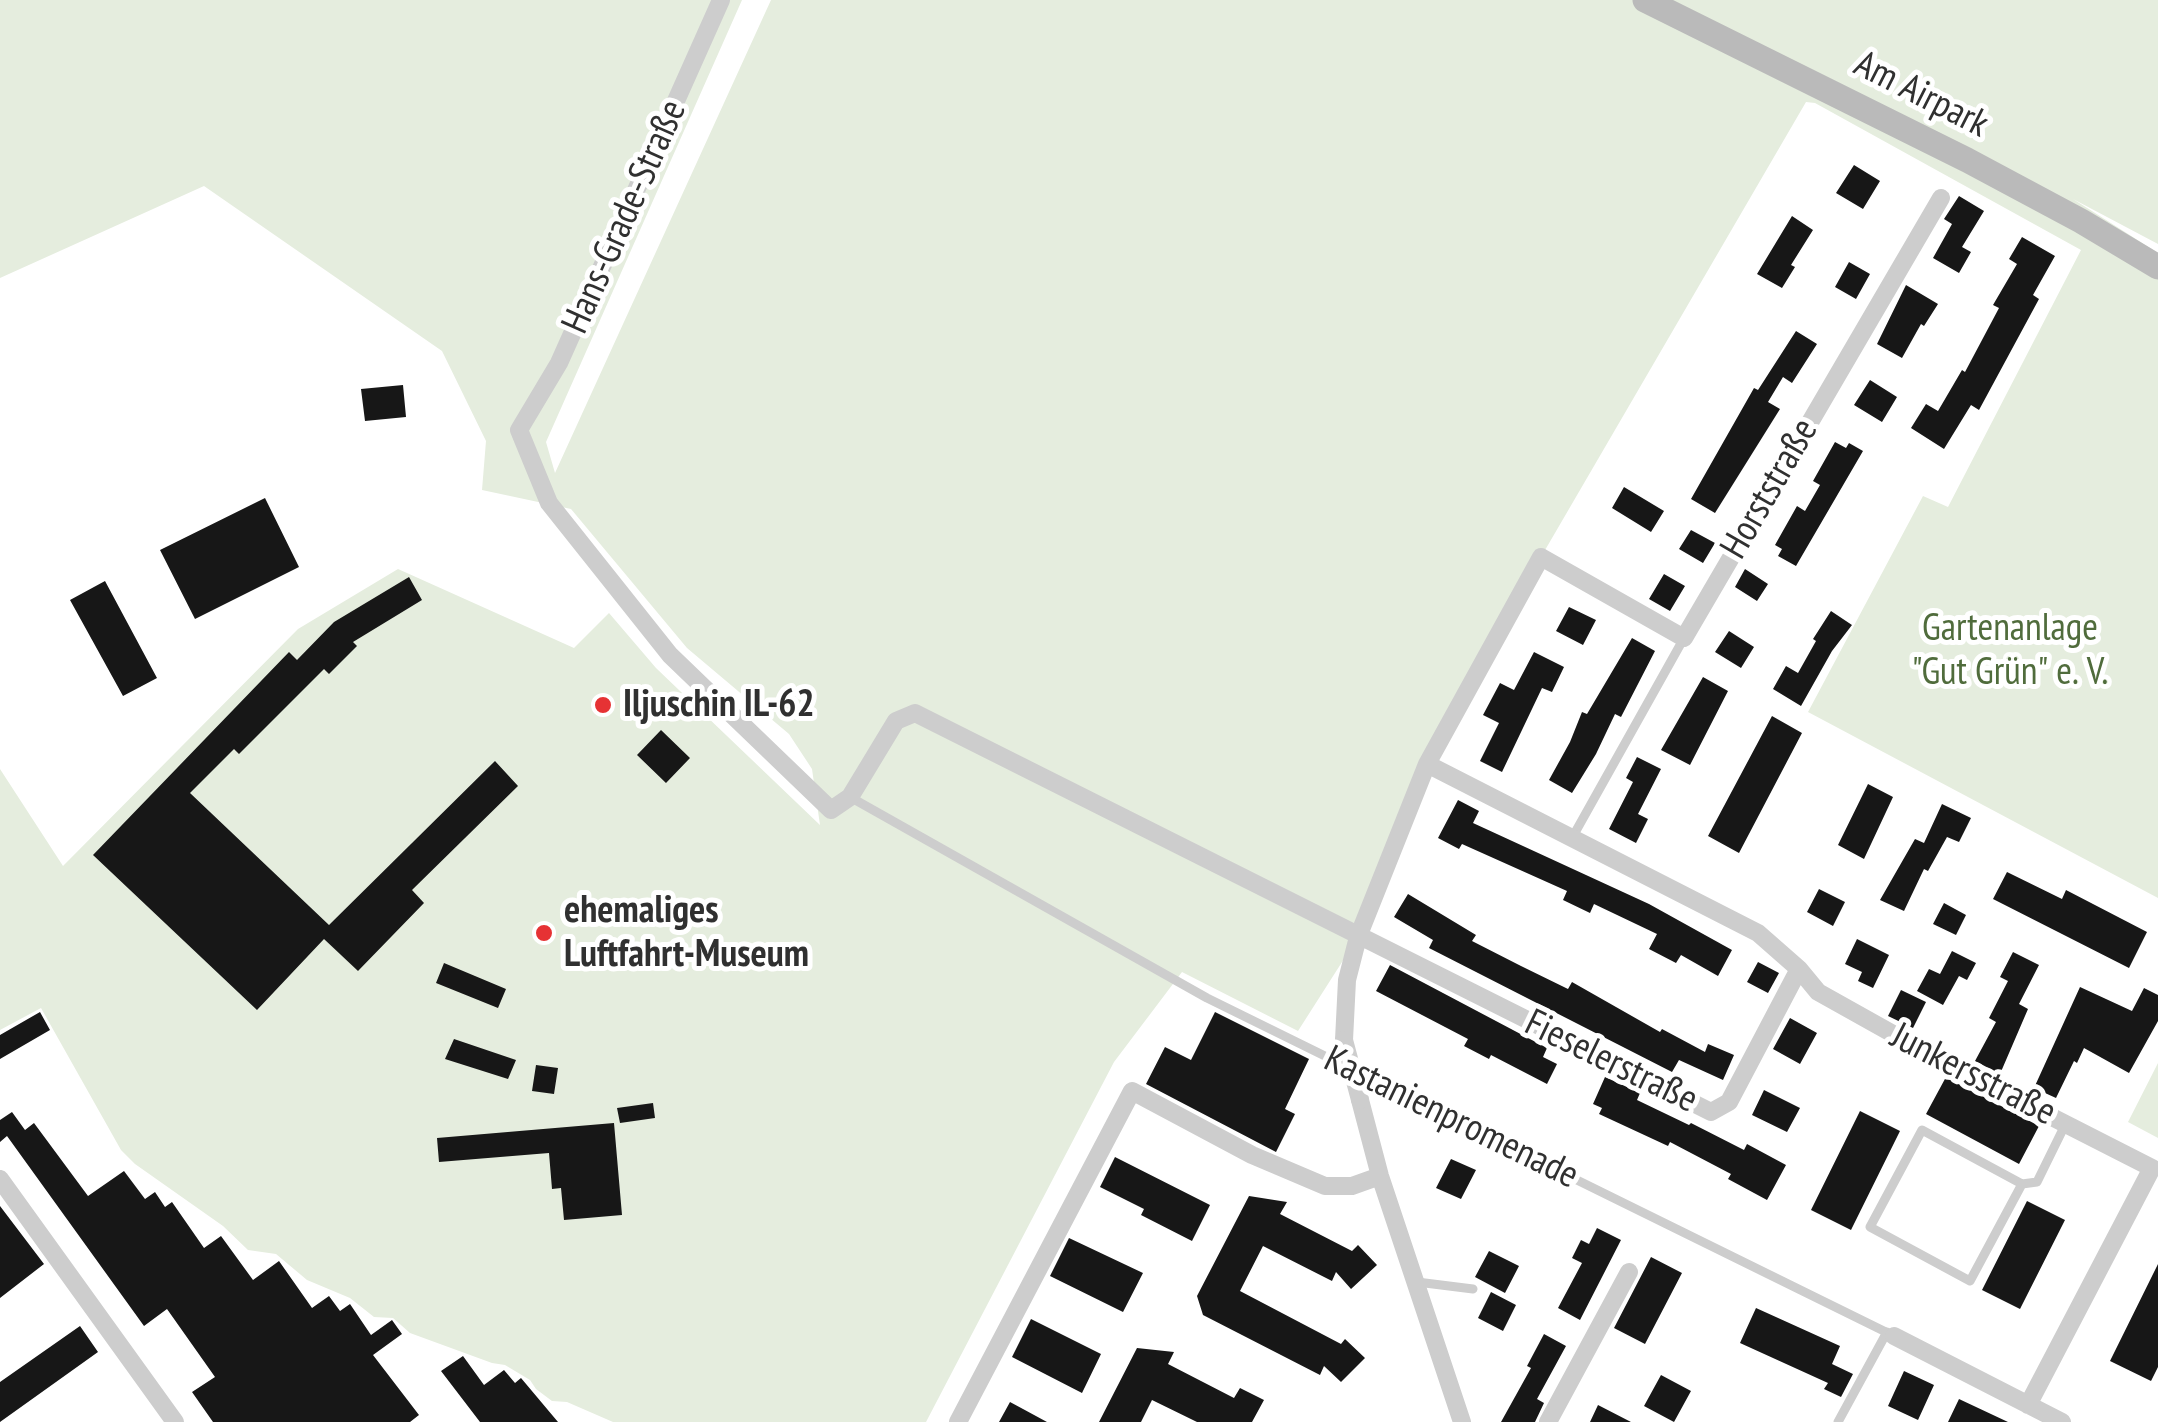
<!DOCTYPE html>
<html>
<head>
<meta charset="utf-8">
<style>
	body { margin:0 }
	canvas { display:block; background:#fff }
</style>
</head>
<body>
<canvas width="2158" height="1422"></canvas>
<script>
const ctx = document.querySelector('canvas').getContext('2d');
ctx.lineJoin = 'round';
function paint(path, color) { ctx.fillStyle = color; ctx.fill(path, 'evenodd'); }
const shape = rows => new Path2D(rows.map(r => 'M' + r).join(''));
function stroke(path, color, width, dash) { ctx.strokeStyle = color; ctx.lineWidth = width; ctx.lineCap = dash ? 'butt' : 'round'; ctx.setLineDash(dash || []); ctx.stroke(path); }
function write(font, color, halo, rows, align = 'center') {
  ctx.font = font + ' "PT Sans Narrow",sans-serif'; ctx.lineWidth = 10; ctx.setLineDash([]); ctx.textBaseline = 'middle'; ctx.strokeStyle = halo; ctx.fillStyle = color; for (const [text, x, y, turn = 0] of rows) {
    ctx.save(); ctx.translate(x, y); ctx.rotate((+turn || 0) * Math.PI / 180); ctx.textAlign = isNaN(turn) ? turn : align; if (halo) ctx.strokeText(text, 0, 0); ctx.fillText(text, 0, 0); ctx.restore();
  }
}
const green = shape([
	[0,0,742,0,546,442,555,473,771,0,2158,0,2158,244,2073,199,2158,253,2158,898,1808,712,1923,496,1948,507,2081,250,1815,103,1806,102,1541,557,1427,764,1358,937,1298,1031,1182,972,1114,1062,926,1422,613,1422,567,1402,552,1401,536,1389,530,1380,505,1365,492,1363,410,1333,393,1318,374,1317,350,1298,307,1280,276,1254,248,1250,223,1226,135,1164,121,1150,41,1008,0,1030,0,769,63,866,298,629,398,569,574,648,609,613,656,668,820,825,812,769,789,734,687,648,571,509,482,490,486,441,442,351,204,186,0,278],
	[2158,1063,2158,1138,2128,1122]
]);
const building = shape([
	[1854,165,1880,181,1863,209,1836,193],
	[1959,196,1984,211,1962,247,1971,252,1959,273,1933,258,1952,224,1944,219],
	[1792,216,1813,230,1791,265,1795,267,1782,288,1757,274],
	[2022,237,2055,256,2033,295,2039,299,1979,410,1971,405,1944,449,1911,428,1926,404,1938,411,1962,370,1965,372,1999,308,1993,305,2017,264,2009,259],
	[1849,262,1870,274,1856,299,1835,287],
	[1906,285,1938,304,1924,326,1921,324,1902,358,1877,344],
	[1796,331,1817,344,1792,383,1783,377,1768,402,1780,409,1715,513,1691,499,1754,388,1758,390],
	[1870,380,1897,397,1882,422,1854,405],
	[403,385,406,417,365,421,361,389],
	[1835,442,1846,448,1849,443,1863,451,1796,566,1778,556,1782,549,1775,545,1797,506,1805,511,1820,485,1813,481],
	[1624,487,1664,511,1651,532,1612,508],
	[265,498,299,567,195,619,160,550],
	[1691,530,1715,543,1703,563,1679,549],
	[1745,569,1768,584,1757,601,1735,587],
	[1664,574,1685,586,1670,611,1649,599],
	[409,577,422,600,353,642,357,646,329,674,324,669,239,754,234,749,190,793,329,925,495,761,518,786,412,890,424,903,358,971,324,939,257,1010,93,855,289,652,297,660,334,622],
	[105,581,157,678,123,696,70,600],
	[1569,607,1596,620,1583,645,1556,631],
	[1831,611,1852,625,1832,651,1801,706,1773,689,1786,666,1798,673,1816,641,1813,639],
	[1729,631,1754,647,1741,668,1715,652],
	[1632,638,1655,651,1621,717,1615,714,1596,754,1572,793,1549,780,1570,742,1582,712,1587,714],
	[1534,652,1564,667,1552,692,1542,688,1502,772,1480,761,1499,723,1483,715,1500,683,1514,690],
	[1703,677,1728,691,1690,765,1661,750],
	[1772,716,1802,733,1739,853,1708,836],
	[661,730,690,758,666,783,637,755],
	[1637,757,1661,769,1638,814,1648,819,1636,843,1609,829,1633,782,1626,778],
	[1868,784,1893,797,1864,859,1838,845],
	[1458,800,1479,811,1473,823,1649,904,1732,950,1718,976,1681,955,1676,963,1649,949,1657,934,1594,904,1590,913,1563,900,1567,891,1462,844,1459,849,1438,838],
	[1942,804,1971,818,1959,842,1947,837,1928,871,1924,869,1904,911,1880,900,1915,839,1924,843],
	[2007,872,2062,899,2066,890,2147,932,2129,968,1993,899],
	[1819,889,1845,902,1833,926,1807,912],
	[1408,894,1476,935,1472,941,1521,966,1568,989,1572,982,1660,1032,1662,1029,1705,1052,1708,1044,1734,1055,1723,1080,1679,1060,1672,1072,1429,948,1433,940,1394,917],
	[1944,903,1966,915,1956,935,1933,924],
	[1857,939,1889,955,1873,988,1858,981,1862,972,1845,964],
	[1952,951,1976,963,1967,980,1959,976,1943,1005,1917,991,1929,969,1940,974],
	[2013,952,2039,965,2019,1004,2028,1009,2000,1074,1975,1061,1996,1022,1989,1018,2008,981,2000,977],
	[1758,962,1779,973,1768,993,1747,982],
	[444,963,506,989,498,1008,436,983],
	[1390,965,1547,1048,1543,1057,1557,1064,1547,1084,1491,1055,1489,1059,1464,1046,1468,1039,1376,991],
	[2080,987,2132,1011,2144,988,2158,995,2158,1021,2129,1073,2084,1048,2077,1063,2074,1061,2056,1098,2034,1088],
	[1901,990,1926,1002,1913,1028,1888,1016],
	[40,1012,50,1030,0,1059,0,1035],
	[1215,1012,1309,1059,1285,1109,1295,1114,1276,1152,1146,1084,1165,1047,1191,1060],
	[1790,1018,1817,1033,1800,1064,1773,1049],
	[454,1039,516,1060,508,1079,445,1059],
	[536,1065,558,1068,554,1094,532,1091],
	[1605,1077,1640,1093,1637,1100,1689,1125,1691,1123,1744,1150,1747,1144,1786,1165,1767,1200,1728,1179,1731,1174,1670,1142,1668,1146,1599,1114,1602,1108,1593,1104],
	[1946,1077,2039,1126,2019,1164,1926,1114],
	[1764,1090,1800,1108,1787,1132,1752,1115],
	[653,1103,655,1118,620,1123,617,1108],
	[1860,1111,1900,1131,1851,1230,1811,1210],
	[12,1112,25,1130,34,1123,88,1196,124,1171,145,1199,155,1192,165,1207,172,1202,204,1248,221,1236,253,1280,279,1261,312,1308,329,1296,340,1311,350,1304,371,1335,392,1320,402,1334,373,1355,419,1415,410,1422,213,1422,192,1392,215,1377,167,1309,144,1326,7,1136,0,1142,0,1120],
	[614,1123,622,1215,564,1220,561,1188,552,1189,549,1153,439,1162,437,1138],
	[1115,1157,1210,1205,1192,1241,1141,1215,1144,1209,1100,1187],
	[1451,1159,1476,1170,1461,1199,1436,1188],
	[1249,1196,1287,1202,1280,1214,1352,1251,1358,1245,1377,1265,1351,1289,1336,1272,1332,1281,1263,1246,1240,1291,1341,1344,1345,1339,1365,1358,1341,1382,1324,1366,1320,1375,1203,1315,1197,1296],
	[2027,1201,2065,1220,2020,1309,1982,1290],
	[0,1206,44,1264,0,1298],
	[1597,1228,1621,1240,1580,1320,1558,1308,1582,1263,1572,1258,1581,1240,1589,1244],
	[1069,1238,1143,1273,1123,1312,1050,1276],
	[1489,1251,1519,1266,1505,1293,1475,1277],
	[1651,1257,1682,1273,1645,1344,1614,1328],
	[2158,1264,2158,1367,2151,1381,2110,1361],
	[1491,1292,1516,1305,1503,1331,1478,1318],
	[1756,1308,1840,1346,1832,1364,1853,1374,1841,1397,1824,1389,1828,1383,1740,1343],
	[1031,1319,1101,1354,1082,1393,1012,1357],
	[80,1326,98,1352,0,1422,0,1382],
	[1544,1334,1566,1346,1537,1399,1544,1403,1535,1422,1501,1422,1531,1368,1527,1366],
	[1137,1348,1174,1352,1168,1364,1234,1398,1240,1388,1264,1400,1252,1422,1197,1422,1152,1400,1141,1422,1099,1422],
	[463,1356,484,1385,504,1370,515,1383,521,1378,558,1422,480,1422,441,1371],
	[1904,1371,1934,1385,1918,1420,1888,1406],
	[1661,1375,1691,1391,1674,1422,1644,1406],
	[1959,1399,2008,1422,1948,1422],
	[1010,1402,1023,1409,1047,1422,999,1422],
	[1598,1405,1631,1422,1590,1422]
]);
const lane = shape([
	[850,797,1207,998,1894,1336],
	[1572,838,1684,638],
	[2022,1184,1922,1130,1870,1227,1970,1281,2022,1184,2037,1182,2066,1123],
	[1417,1282,1473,1289],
	[1838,1422,1887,1332]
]);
const street = shape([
	[721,0,559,363,519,430,549,503,670,655,831,810,850,797,896,721,915,713,1711,1112,1729,1102,1799,969],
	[1427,764,1758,933,1799,969,1818,992,1936,1058,2152,1168,2028,1405],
	[1344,1040,1347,980,1358,937,1427,764,1541,557,1684,638,1941,198],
	[1360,1100,1380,1176,1462,1422],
	[0,1179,175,1422],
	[1894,1336,2062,1422],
	[958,1422,1132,1091,1252,1155,1325,1186,1352,1186,1380,1176],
	[1548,1422,1629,1272]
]);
const secondary = shape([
	[1645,0,1967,160,2081,221,2158,267]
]);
const streetBridge = shape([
	[1344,1040,1360,1100]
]);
const markers = [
	[603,705,10,"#e63234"],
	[544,933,10,"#e63234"]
];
const streetNames = [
	["Am Airpark",1921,95,27],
	["Hans-Grade-Straße",625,217,-66],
	["Horststraße",1770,489,-60],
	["Fieselerstraße",1611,1062,26],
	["Junkersstraße",1973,1075,27],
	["Kastanienpromenade",1451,1118,26]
];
const parkNames = [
	["Gartenanlage",2010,629],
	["\"Gut Grün\" e. V.",2010,673]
];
const poiNames = [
	["Iljuschin IL-62",623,705],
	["ehemaliges",564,911],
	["Luftfahrt-Museum",564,955]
];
paint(green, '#e5edde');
paint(building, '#171717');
stroke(lane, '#cdcdcd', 9);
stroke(street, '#cdcdcd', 18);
stroke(secondary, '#bababa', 25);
stroke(streetBridge, '#cdcdcd', 18);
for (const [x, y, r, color] of markers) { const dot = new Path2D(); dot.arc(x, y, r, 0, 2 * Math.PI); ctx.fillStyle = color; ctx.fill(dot); stroke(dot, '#fff', 4); }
write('38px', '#303030', '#fff', streetNames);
write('38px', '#506c3c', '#fff', parkNames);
write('bold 38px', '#303030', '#fff', poiNames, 'left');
</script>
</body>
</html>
